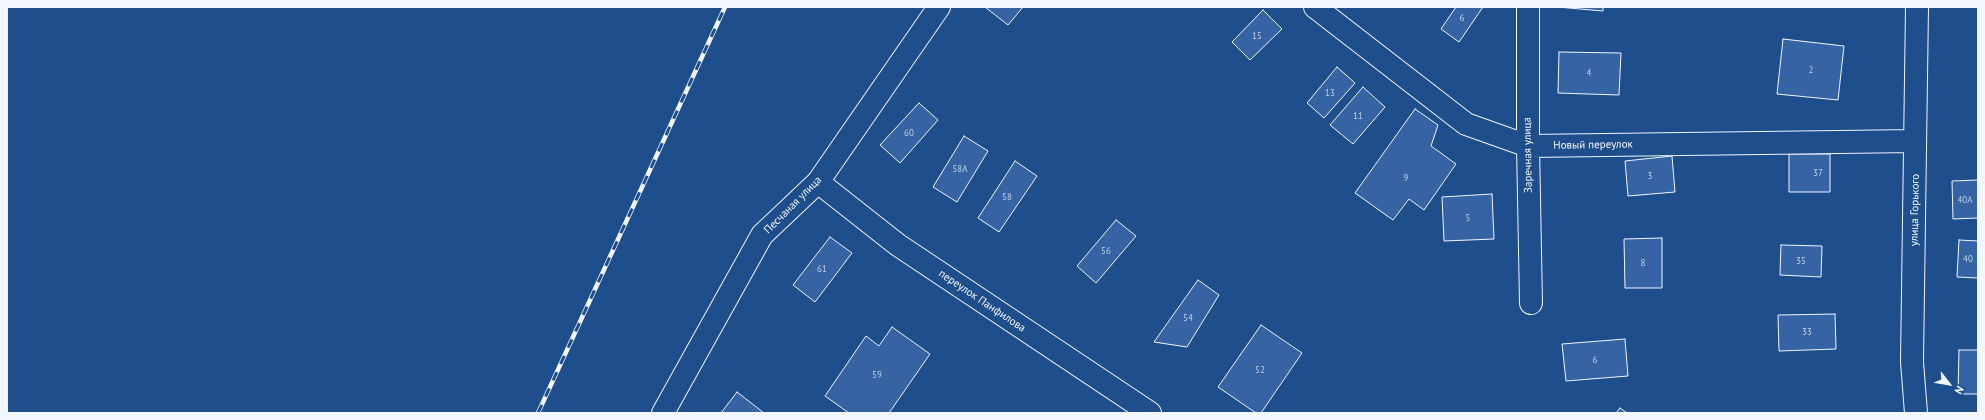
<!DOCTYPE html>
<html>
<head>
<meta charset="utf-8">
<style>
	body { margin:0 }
	#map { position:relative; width:1985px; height:420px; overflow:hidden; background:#1f4e8c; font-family:"PT Sans",sans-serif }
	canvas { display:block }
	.frame { position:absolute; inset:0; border:8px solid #f2f6ff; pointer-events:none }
	.north { position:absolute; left:1929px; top:364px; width:40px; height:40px; -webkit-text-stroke:3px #1f4e8c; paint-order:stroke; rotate:121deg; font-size:11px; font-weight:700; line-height:16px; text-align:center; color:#f2f6ff }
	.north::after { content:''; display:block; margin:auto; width:14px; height:18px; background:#f2f6ff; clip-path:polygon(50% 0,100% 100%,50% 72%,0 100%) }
</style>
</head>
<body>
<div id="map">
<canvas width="1985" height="420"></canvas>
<div class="frame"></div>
<div class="north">N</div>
</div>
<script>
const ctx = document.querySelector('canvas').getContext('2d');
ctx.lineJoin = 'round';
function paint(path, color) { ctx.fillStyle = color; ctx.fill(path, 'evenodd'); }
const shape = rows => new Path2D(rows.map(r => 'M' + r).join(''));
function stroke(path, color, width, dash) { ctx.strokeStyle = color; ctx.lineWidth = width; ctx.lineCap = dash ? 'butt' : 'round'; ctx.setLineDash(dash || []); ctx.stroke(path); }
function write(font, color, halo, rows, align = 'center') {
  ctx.font = font + ' "PT Sans",sans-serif'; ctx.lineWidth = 3; ctx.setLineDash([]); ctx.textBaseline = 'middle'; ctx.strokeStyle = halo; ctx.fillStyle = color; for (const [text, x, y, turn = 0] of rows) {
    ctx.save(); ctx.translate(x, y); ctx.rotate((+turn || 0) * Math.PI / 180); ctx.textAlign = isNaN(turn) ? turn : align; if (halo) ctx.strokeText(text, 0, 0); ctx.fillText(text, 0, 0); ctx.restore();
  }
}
const building = shape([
	[985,7,1023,7,1008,25,985,7],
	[1456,7,1483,7,1459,42,1441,29,1456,7],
	[1557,7,1603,7,1603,11,1557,7],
	[1263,10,1282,29,1250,60,1232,42,1263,10],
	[1783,39,1844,46,1838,100,1777,94,1783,39],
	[1559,52,1621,53,1619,95,1558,93,1559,52],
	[1337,67,1355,83,1324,118,1307,103,1337,67],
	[1363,87,1385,107,1353,144,1330,125,1363,87],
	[919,103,938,120,900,163,880,145,919,103],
	[1415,109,1438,125,1431,146,1456,164,1424,210,1409,199,1393,220,1355,193,1415,109],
	[964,136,988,151,957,202,933,187,964,136],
	[1789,154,1830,154,1830,192,1789,192,1789,154],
	[1672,156,1675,192,1628,196,1625,161,1672,156],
	[1015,161,1037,176,999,232,978,218,1015,161],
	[1978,180,1978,218,1953,219,1952,181,1978,180],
	[1492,194,1494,239,1444,241,1442,197,1492,194],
	[1116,220,1136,236,1096,283,1077,266,1116,220],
	[830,237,852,253,815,302,793,285,830,237],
	[1662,238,1662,288,1625,288,1624,239,1662,238],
	[1959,240,1978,241,1978,278,1957,277,1959,240],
	[1781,245,1822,246,1821,277,1780,275,1781,245],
	[1198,280,1219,295,1187,347,1154,342,1198,280],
	[1835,314,1836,349,1779,351,1778,315,1835,314],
	[1261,325,1302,353,1261,413,1256,413,1218,387,1261,325],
	[892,327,930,354,889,413,849,413,825,396,866,336,879,346,892,327],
	[1625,339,1628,376,1566,381,1562,344,1625,339],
	[1959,350,1978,350,1978,394,1958,394,1959,350],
	[737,392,764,413,721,413,737,392],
	[1620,408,1627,413,1616,413,1620,408]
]);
const street = shape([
	[1315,7,1466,124,1528,146,1915,141],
	[1528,7,1528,146,1531,303],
	[818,182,939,7],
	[1916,413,1912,362,1917,7]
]);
const secondary = shape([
	[663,413,762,235,818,182,898,245,1150,413]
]);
const rail = shape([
	[538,413,725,7]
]);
const numberNames = [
	["6",1462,18],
	["15",1257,36],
	["2",1811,70],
	["4",1589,73],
	["13",1330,93],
	["11",1358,116],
	["60",909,133],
	["58А",960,169],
	["37",1818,173],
	["3",1650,176],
	["9",1406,178],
	["58",1007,197],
	["40А",1965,200],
	["5",1468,218],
	["56",1106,251],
	["40",1968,259],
	["35",1801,261],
	["8",1643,263],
	["61",822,269],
	["54",1188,318],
	["33",1807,332],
	["6",1595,360],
	["52",1260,370],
	["59",877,375]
];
const streetNames = [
	["Новый переулок",1593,145,-1],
	["Заречная улица",1528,155,-91],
	["Песчаная улица",793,205,-45],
	["улица Горького",1915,210,-89],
	["переулок Панфилова",982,301,34]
];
paint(building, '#3563a3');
stroke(building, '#f2f6ff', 1);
stroke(street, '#f2f6ff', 24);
stroke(secondary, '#f2f6ff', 24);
stroke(street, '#1f4e8c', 22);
stroke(secondary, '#1f4e8c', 22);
stroke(rail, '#f2f6ff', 4.5);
stroke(rail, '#1f4e8c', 3, [9]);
write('9px', '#c3d1e8', null, numberNames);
write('11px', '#f2f6ff', '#1f4e8c', streetNames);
</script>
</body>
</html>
